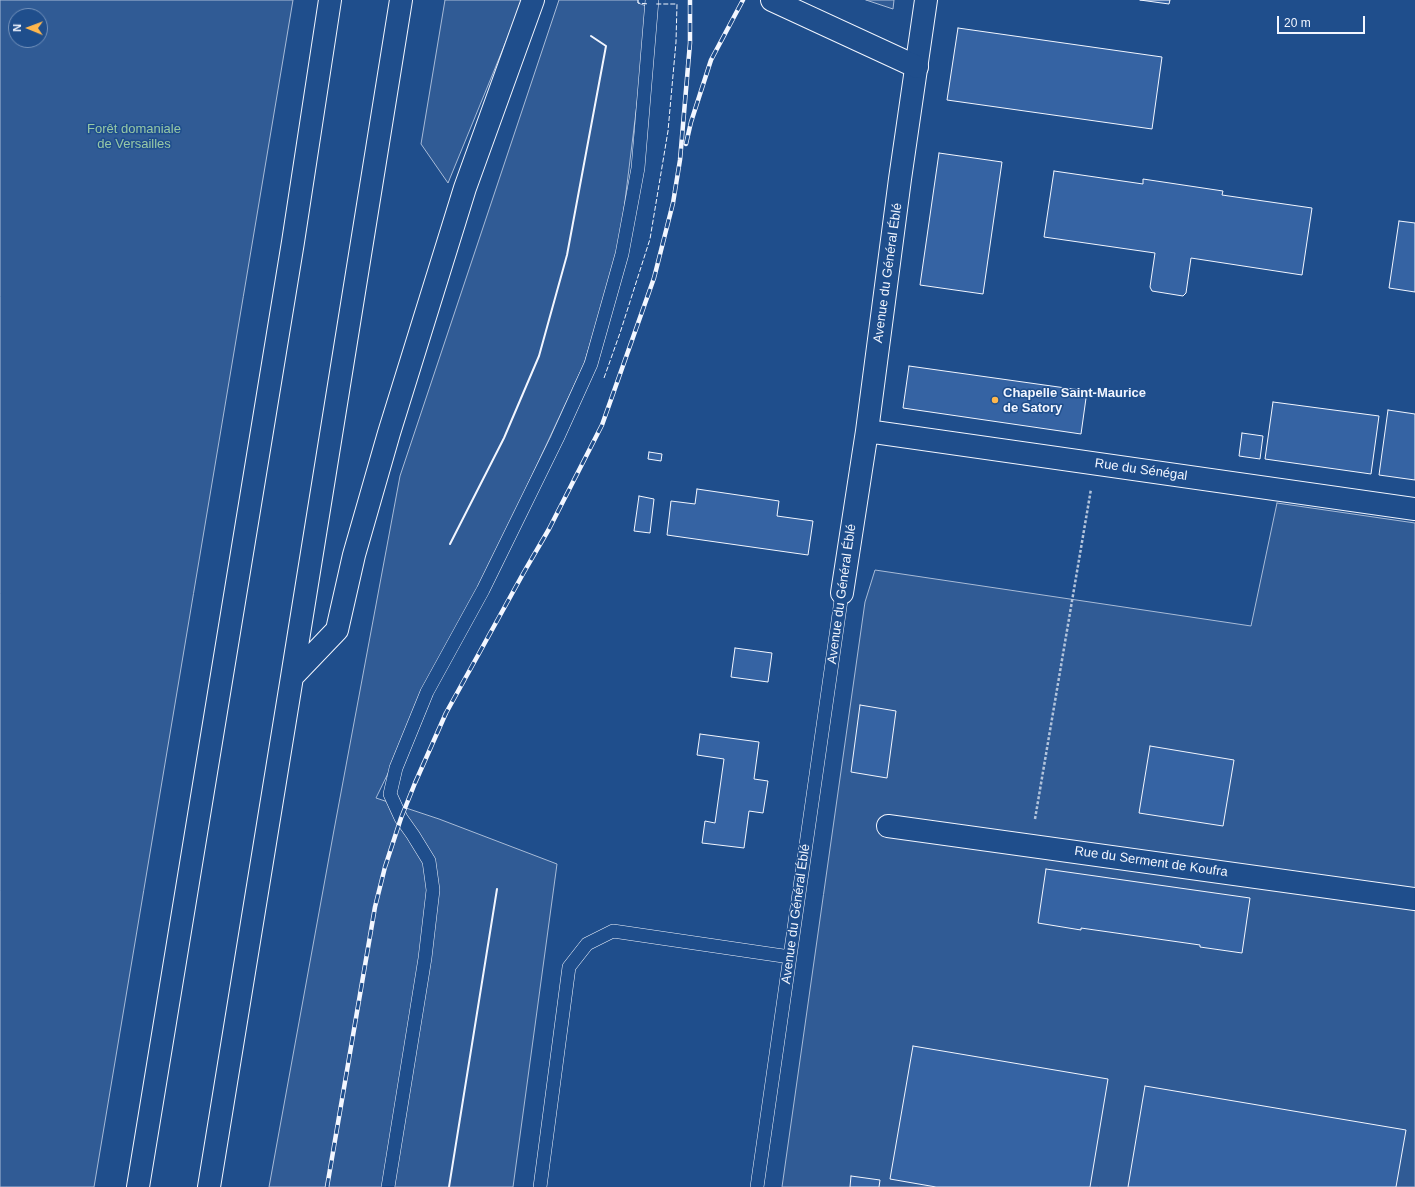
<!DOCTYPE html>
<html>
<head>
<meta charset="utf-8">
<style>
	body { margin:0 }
	#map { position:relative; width:1415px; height:1187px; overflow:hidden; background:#1f4e8c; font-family:Arial,sans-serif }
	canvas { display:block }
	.north { position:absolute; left:8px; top:8px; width:40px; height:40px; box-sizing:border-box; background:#1f4e8c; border:1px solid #7391ba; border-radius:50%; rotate:271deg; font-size:11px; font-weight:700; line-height:16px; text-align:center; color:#f2f6ff }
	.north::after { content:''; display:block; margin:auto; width:14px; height:18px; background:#ffb74d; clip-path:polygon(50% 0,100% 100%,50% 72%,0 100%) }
	.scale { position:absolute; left:1277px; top:16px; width:88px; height:18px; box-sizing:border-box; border:2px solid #f2f6ff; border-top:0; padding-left:5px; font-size:12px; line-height:14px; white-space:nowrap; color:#f2f6ff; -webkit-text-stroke:3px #1f4e8c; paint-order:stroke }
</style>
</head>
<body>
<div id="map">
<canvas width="1415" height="1187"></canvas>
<div class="north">N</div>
<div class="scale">20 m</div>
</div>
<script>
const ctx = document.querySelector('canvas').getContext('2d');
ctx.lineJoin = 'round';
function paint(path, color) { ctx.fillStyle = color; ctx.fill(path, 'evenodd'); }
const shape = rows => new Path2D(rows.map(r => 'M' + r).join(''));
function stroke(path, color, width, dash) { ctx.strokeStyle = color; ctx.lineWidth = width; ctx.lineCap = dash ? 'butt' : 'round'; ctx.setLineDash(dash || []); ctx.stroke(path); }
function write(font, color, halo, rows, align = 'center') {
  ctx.font = font + ' Arial,sans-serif'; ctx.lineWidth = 3; ctx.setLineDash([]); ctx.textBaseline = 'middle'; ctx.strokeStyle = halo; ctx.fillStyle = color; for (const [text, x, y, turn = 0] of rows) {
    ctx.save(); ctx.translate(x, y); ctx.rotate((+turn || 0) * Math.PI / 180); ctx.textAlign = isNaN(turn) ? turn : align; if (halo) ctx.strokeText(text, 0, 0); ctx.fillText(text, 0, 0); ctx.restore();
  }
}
const built = shape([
	[0,0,293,0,94,1187,0,1187,0,0],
	[16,16,40,16,40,40,16,40,16,16],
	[445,0,523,0,448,183,421,144,445,0],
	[559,0,638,0,638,3,649,7,619,249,584,364,514,514,376,798,439,819,557,864,513,1187,269,1187,334,830,400,476,559,0],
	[866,0,894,0,893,9,866,0],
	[1277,503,1415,523,1415,1187,782,1187,865,602,875,570,1251,626,1277,503]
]);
const building = shape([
	[1140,0,1170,0,1169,4,1140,0],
	[958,28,1162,57,1152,129,947,100,958,28],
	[939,153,1002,162,983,294,920,285,939,153],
	[1054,171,1143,184,1143,179,1223,191,1222,195,1312,208,1302,275,1191,258,1186,293,1183,296,1152,291,1150,287,1155,253,1044,237,1054,171],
	[1399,221,1415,223,1415,292,1389,288,1399,221],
	[909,366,1087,391,1081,434,903,408,909,366],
	[1273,402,1379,416,1371,474,1265,459,1273,402],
	[1388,410,1415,414,1415,480,1379,475,1388,410],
	[1242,433,1263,436,1260,459,1239,456,1242,433],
	[649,452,662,454,661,461,648,459,649,452],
	[697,489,779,501,777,516,813,521,808,555,667,535,671,501,695,504,697,489],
	[639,496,654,499,650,533,634,531,639,496],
	[735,648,772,653,768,682,731,677,735,648],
	[860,705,896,711,887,778,851,772,860,705],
	[700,734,759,742,754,779,768,781,763,813,749,811,744,848,702,843,705,821,715,823,724,759,697,755,700,734],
	[1150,746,1234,760,1223,826,1139,813,1150,746],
	[1046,869,1250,898,1242,953,1200,947,1200,945,1081,928,1081,930,1038,923,1046,869],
	[913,1046,1108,1079,1090,1187,936,1187,890,1179,913,1046],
	[1145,1086,1406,1130,1396,1187,1128,1187,1145,1086],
	[851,1176,880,1180,879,1187,850,1187,851,1176]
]);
const path = shape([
	[1035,819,1091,489]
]);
const service = shape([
	[388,1187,425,958,433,890,429,861,413,835,401,818,390,794,396,768,427,692,483,590,557,439,591,364,622,254,638,168,652,0],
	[540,1187,569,967,587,944,613,931,790,957],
	[757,1187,842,593]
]);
const minor = shape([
	[867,431,1415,509],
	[842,593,867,431,900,179,926,0],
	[888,826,1415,899]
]);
const tertiary = shape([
	[772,0,917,67]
]);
const trunk = shape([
	[292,677,337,630,354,555,389,433,465,188,533,0],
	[138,1187,293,242,330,0],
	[209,1187,292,677,401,0]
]);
const rail = shape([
	[686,144,691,122,711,60,743,0],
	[327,1187,375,907,385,867,401,818,415,783,446,713,524,572,549,529,602,425,654,278,673,203,680,160,690,43,690,0]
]);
const fence = shape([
	[638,0,638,3,649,4],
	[604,378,620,333,650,239,668,131,676,42,677,4,655,4]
]);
const wall = shape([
	[450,544,504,438,539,356,567,255,606,46,591,36],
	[449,1187,497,889]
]);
const markers = [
	[995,400,4,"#ffb74d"]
];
const parkNames = [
	["Forêt domaniale",134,129],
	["de Versailles",134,144]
];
const streetNames = [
	["Avenue du Général Éblé",888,273,-82],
	["Rue du Sénégal",1141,470,8],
	["Avenue du Général Éblé",842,594,-82],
	["Rue du Serment de Koufra",1151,862,8],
	["Avenue du Général Éblé",796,914,-82]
];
const poiNames = [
	["Chapelle Saint-Maurice",1003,393],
	["de Satory",1003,408]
];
paint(built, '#305b95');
stroke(built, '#a8bbd7', 1);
paint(building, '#3563a3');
stroke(building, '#f2f6ff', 1);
stroke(service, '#f2f6ff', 14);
stroke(minor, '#f2f6ff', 24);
stroke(tertiary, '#f2f6ff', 24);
stroke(trunk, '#f2f6ff', 24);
stroke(path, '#b3c4dc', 2.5, [3, 2]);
stroke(service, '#1f4e8c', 13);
stroke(minor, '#1f4e8c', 22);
stroke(tertiary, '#1f4e8c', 22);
stroke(trunk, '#1f4e8c', 22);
stroke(rail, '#f2f6ff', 4.5);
stroke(rail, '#1f4e8c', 3, [9]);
stroke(fence, '#f2f6ff', 1, [5, 2]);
stroke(wall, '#f2f6ff', 2);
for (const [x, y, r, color] of markers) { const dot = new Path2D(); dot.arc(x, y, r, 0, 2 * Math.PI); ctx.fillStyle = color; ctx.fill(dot); stroke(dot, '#1f4e8c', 1.5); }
write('13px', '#97c8a6', '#1f4e8c', parkNames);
write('13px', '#f2f6ff', '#1f4e8c', streetNames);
write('bold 13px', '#f2f6ff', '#1f4e8c', poiNames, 'left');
</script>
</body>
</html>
